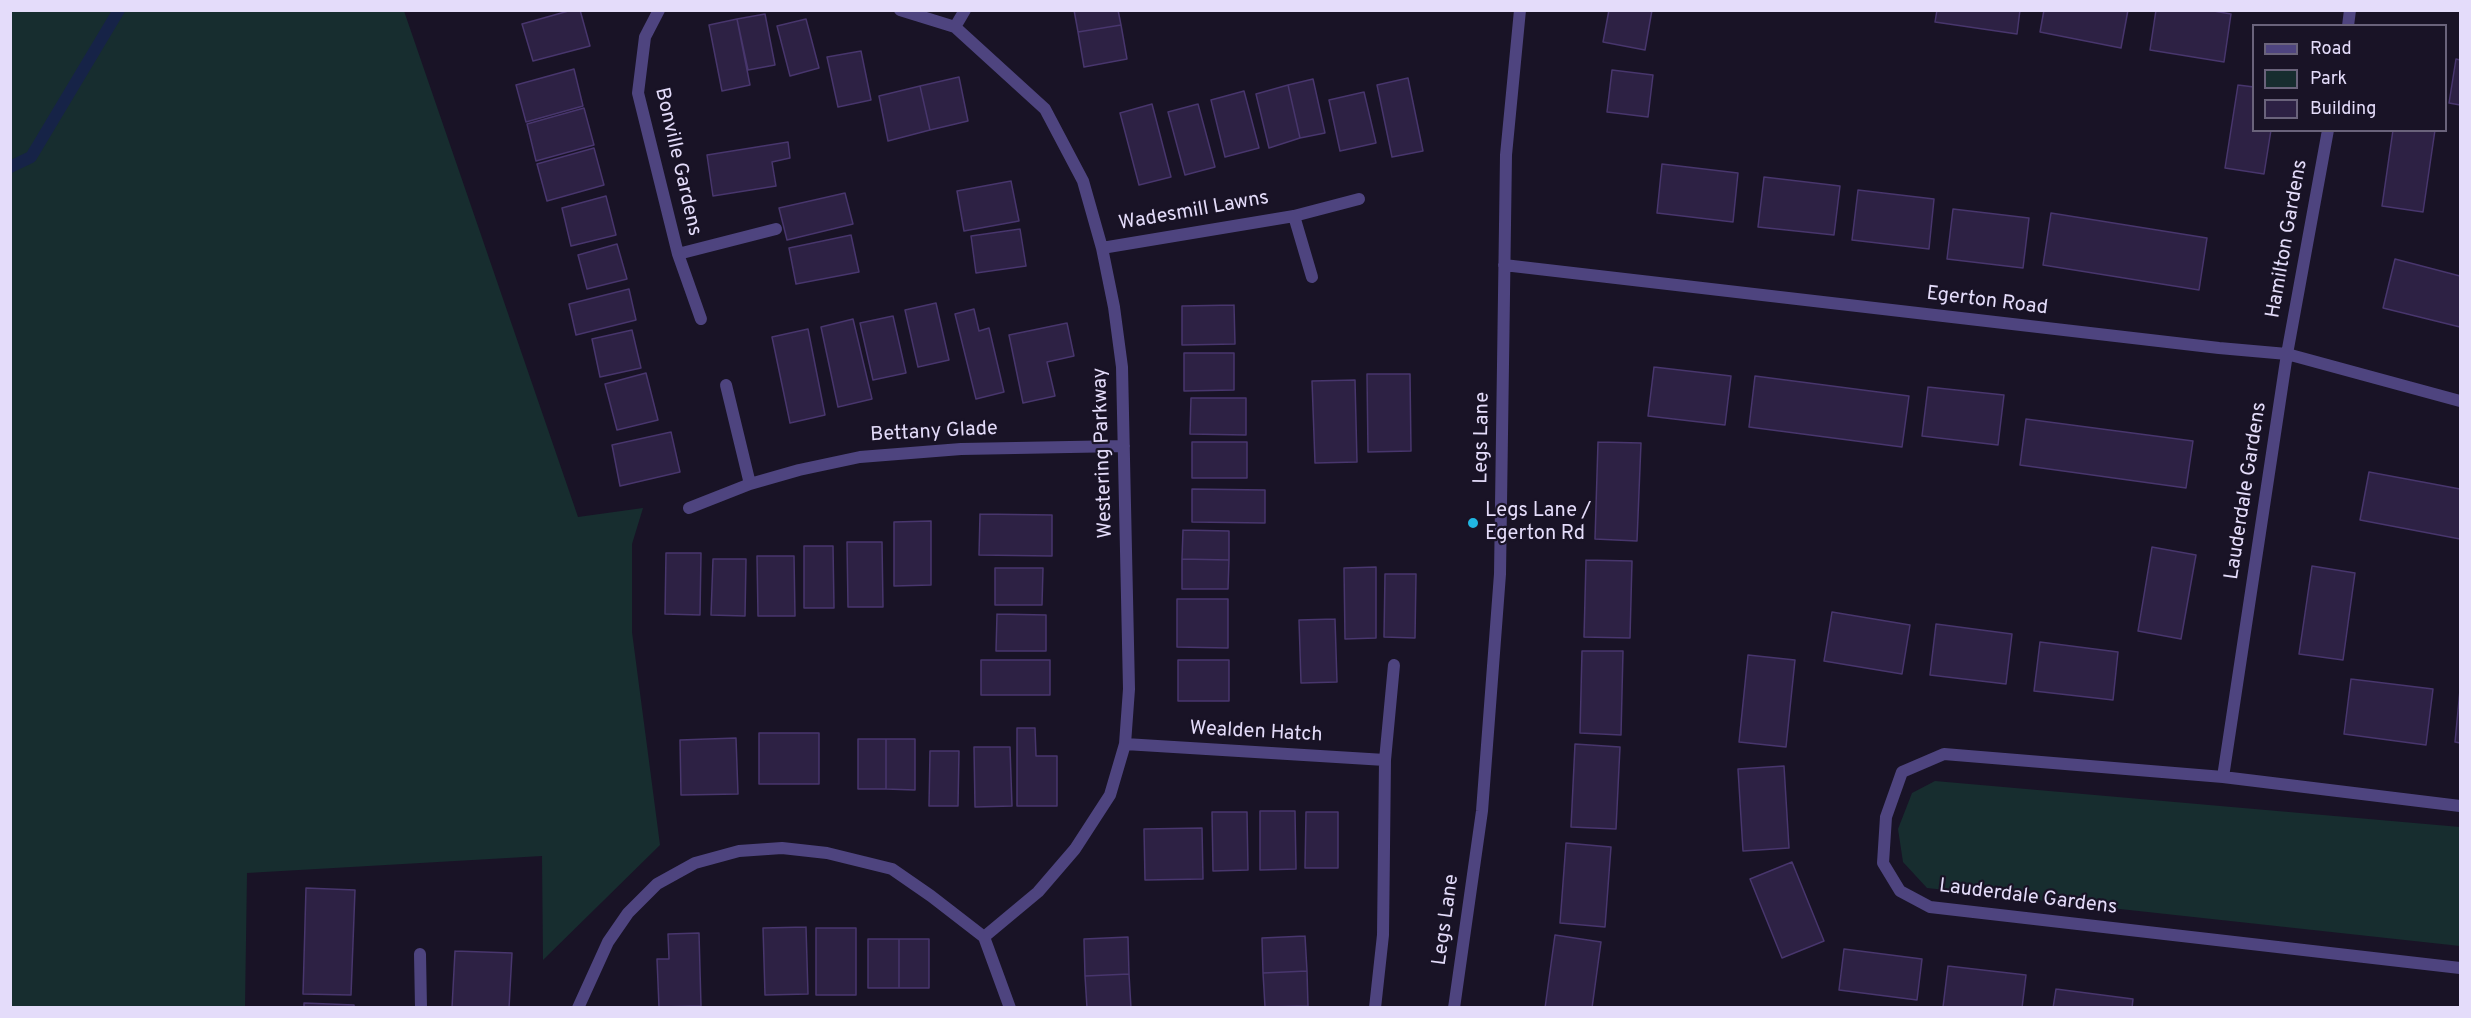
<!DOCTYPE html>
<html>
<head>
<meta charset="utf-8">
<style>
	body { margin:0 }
	#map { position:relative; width:2471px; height:1018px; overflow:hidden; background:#191326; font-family:Overpass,sans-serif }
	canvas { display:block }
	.frame { position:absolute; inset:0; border:12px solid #e4dcfa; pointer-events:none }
	.legend { position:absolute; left:2252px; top:24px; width:195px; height:108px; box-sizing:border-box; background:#191326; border:2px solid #6a637b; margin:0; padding:8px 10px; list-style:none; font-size:18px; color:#e4dcfa }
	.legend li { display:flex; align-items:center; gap:12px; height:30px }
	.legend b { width:30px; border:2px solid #6a637b }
</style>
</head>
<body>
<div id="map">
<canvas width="2471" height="1018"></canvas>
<div class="frame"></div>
<ul class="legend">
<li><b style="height:8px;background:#4e447f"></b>Road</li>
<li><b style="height:16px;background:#172d2f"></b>Park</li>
<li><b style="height:16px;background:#2d2144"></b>Building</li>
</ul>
</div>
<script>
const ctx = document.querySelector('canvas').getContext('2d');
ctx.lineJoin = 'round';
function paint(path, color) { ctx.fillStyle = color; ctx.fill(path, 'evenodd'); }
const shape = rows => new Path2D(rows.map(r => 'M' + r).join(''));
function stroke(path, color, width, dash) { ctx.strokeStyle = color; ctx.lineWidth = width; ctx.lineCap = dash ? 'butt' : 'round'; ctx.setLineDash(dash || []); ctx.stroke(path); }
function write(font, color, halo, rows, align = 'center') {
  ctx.font = font + ' Overpass,sans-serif'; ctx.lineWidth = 4.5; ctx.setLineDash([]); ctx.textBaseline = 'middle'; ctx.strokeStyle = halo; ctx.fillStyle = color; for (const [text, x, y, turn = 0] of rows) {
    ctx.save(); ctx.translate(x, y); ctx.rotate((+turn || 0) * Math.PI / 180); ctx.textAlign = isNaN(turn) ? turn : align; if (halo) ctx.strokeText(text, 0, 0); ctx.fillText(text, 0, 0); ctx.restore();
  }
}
const green = shape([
	[10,11,404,11,578,517,643,508,632,544,632,632,660,845,543,960,542,856,247,873,245,1007,11,1007],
	[1935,781,2460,827,2460,946,1927,888,1903,862,1898,829,1912,793]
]);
const stream = shape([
	[10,167,31,157,119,10]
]);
const building = shape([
	[572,10,580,10,590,46,533,61,522,24,572,10],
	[1074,10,1118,10,1121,25,1078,32,1074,10],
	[1609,10,1652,10,1645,50,1603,42,1609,10],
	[1937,10,2020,10,2017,34,1935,22,1937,10],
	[2044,10,2128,10,2121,48,2040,32,2044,10],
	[2156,10,2208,10,2231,14,2224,62,2150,50,2156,10],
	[765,14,775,65,748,70,737,19,765,14],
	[737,19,750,85,722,91,709,25,737,19],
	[806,19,819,68,790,76,777,26,806,19],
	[1121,25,1127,59,1084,67,1078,32,1121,25],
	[861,51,871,100,838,107,827,57,861,51],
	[2456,59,2460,60,2460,105,2449,103,2456,59],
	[574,69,583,106,526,122,516,85,574,69],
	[1612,70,1653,75,1648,117,1607,112,1612,70],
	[959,77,968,121,930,130,920,86,959,77],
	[1408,78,1423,151,1392,157,1377,85,1408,78],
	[1313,79,1325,133,1300,138,1288,85,1313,79],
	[1288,85,1300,138,1269,148,1256,94,1288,85],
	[2238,85,2254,87,2254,130,2271,130,2264,174,2225,168,2238,85],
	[920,86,930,130,888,141,879,96,920,86],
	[1244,91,1259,148,1225,157,1211,100,1244,91],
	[1364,92,1376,143,1340,151,1329,100,1364,92],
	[1152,104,1171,177,1139,185,1120,113,1152,104],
	[1198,104,1215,167,1185,175,1168,112,1198,104],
	[584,108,594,145,536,161,527,124,584,108],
	[2393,130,2435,130,2423,212,2382,206,2393,130],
	[788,142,790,158,772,162,776,186,713,196,707,155,788,142],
	[594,148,604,185,547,201,537,164,594,148],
	[1662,164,1738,173,1733,222,1657,213,1662,164],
	[1764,177,1840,186,1834,235,1758,227,1764,177],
	[1011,181,1019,221,964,231,957,191,1011,181],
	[1858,190,1934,199,1929,249,1852,240,1858,190],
	[845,193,853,224,787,240,779,208,845,193],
	[606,196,616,235,571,246,562,208,606,196],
	[1953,209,2029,218,2023,268,1947,259,1953,209],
	[2051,213,2207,238,2199,290,2043,265,2051,213],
	[1020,229,1026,266,976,273,971,236,1020,229],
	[851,235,859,272,796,284,789,248,851,235],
	[617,244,627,279,587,289,578,255,617,244],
	[2395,259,2460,276,2460,327,2383,308,2395,259],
	[629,289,636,320,576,335,569,304,629,289],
	[936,303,949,360,918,367,905,310,936,303],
	[1234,305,1235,344,1182,345,1182,306,1234,305],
	[974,309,979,331,989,328,1004,392,976,399,955,314,974,309],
	[893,316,906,373,873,380,860,323,893,316],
	[853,319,872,399,838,407,821,327,853,319],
	[1067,323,1074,356,1047,362,1055,396,1023,403,1009,335,1067,323],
	[808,329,825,415,790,423,772,337,808,329],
	[632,330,641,368,600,377,592,339,632,330],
	[1184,353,1234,353,1234,390,1184,391,1184,353],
	[1654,367,1731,376,1725,425,1648,416,1654,367],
	[646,373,658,420,617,430,605,384,646,373],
	[1367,374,1410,374,1411,451,1368,452,1367,374],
	[1755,376,1909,396,1902,447,1749,427,1755,376],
	[1355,380,1357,462,1315,463,1312,381,1355,380],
	[1928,387,2004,395,1998,445,1922,436,1928,387],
	[1191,398,1246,398,1246,435,1190,434,1191,398],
	[2026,419,2193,441,2186,488,2020,465,2026,419],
	[671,432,680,472,620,486,612,445,671,432],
	[1192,442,1247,442,1247,478,1192,478,1192,442],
	[1598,442,1641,443,1637,541,1595,539,1598,442],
	[2369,472,2460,489,2460,539,2360,520,2369,472],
	[1192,489,1265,490,1265,523,1192,522,1192,489],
	[980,514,1052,515,1052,556,979,555,980,514],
	[931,521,931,585,894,586,894,522,931,521],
	[1183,530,1229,531,1229,560,1182,559,1183,530],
	[847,542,882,542,883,607,848,607,847,542],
	[804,546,833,546,834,608,804,608,804,546],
	[2152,547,2196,555,2181,639,2138,631,2152,547],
	[666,553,701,553,700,615,665,614,666,553],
	[757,556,794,556,795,616,758,616,757,556],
	[713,559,746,559,745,616,711,615,713,559],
	[1182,559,1229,560,1228,589,1182,589,1182,559],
	[1586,560,1632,561,1630,638,1584,637,1586,560],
	[2312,566,2355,573,2343,660,2299,654,2312,566],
	[1376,567,1376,638,1345,639,1344,568,1376,567],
	[995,568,1043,568,1042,605,995,605,995,568],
	[1385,574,1416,574,1415,638,1384,637,1385,574],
	[1177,599,1228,599,1228,648,1177,647,1177,599],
	[1832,612,1910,625,1902,674,1824,661,1832,612],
	[997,614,1046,615,1046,651,996,651,997,614],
	[1335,619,1337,682,1301,683,1299,620,1335,619],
	[1936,624,2012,634,2006,684,1930,675,1936,624],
	[2040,642,2118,652,2113,700,2034,691,2040,642],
	[1582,651,1623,651,1621,735,1580,733,1582,651],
	[1748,655,1795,660,1786,747,1739,742,1748,655],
	[981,660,1050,660,1050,695,981,695,981,660],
	[1178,660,1229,660,1229,701,1178,701,1178,660],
	[2351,679,2433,689,2426,745,2344,734,2351,679],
	[2460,690,2460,743,2455,742,2460,690],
	[1017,728,1035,728,1036,756,1057,756,1057,806,1017,806,1017,728],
	[759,733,819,733,819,784,759,784,759,733],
	[736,738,738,794,681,795,680,740,736,738],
	[858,739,886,739,886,789,858,789,858,739],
	[886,739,915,739,915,790,886,789,886,739],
	[1575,744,1620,747,1616,829,1571,827,1575,744],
	[974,747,1010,747,1012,806,975,807,974,747],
	[930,751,959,751,958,806,929,806,930,751],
	[1784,766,1789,848,1743,851,1738,769,1784,766],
	[1260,811,1295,811,1296,869,1260,870,1260,811],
	[1212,812,1247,812,1248,870,1213,871,1212,812],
	[1306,812,1338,812,1338,868,1305,868,1306,812],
	[1202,828,1203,879,1145,880,1144,829,1202,828],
	[1566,843,1611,847,1605,927,1560,923,1566,843],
	[1792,862,1824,941,1782,958,1750,879,1792,862],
	[306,888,355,890,351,995,303,994,306,888],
	[806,927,808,994,765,995,763,928,806,927],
	[816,928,856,928,856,995,816,995,816,928],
	[699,933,701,1006,659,1007,657,959,669,959,668,934,699,933],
	[1555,935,1601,942,1592,1008,1545,1008,1555,935],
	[1305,936,1307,971,1263,973,1262,938,1305,936],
	[1128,937,1129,974,1085,976,1084,939,1128,937],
	[868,939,899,939,899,988,868,988,868,939],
	[899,939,929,939,929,988,899,988,899,939],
	[1844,949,1922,959,1917,1000,1839,990,1844,949],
	[455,951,512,953,509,1008,452,1008,455,951],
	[1948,966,2026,975,2022,1008,1943,1007,1948,966],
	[1307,971,1308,1006,1265,1007,1263,973,1307,971],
	[1129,974,1131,1008,1087,1008,1085,976,1129,974],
	[2056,989,2133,999,2132,1008,2053,1008,2056,989],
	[304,1003,354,1005,354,1008,304,1008,304,1003]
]);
const minor = shape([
	[659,10,645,37,638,93,678,254,701,319],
	[900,10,955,27,1045,109,1083,181,1102,248,1114,307,1122,367,1129,689,1125,744,1110,795,1075,849,1038,892,984,937],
	[2348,26,2350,10],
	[955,27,965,10],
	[1294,216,1312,277],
	[1102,248,1294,216,1359,199],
	[678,254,776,229],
	[1504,265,2219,348,2287,354,2460,401],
	[726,385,750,484],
	[689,508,750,484,799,470,860,457,961,449,1124,446],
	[1125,744,1385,760],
	[2223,777,2287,354,2328,130],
	[2460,806,2223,777,1944,754,1902,772,1886,817,1883,863,1900,891,1930,907,2460,968],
	[420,954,421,1008],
	[578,1008,608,942,628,913,657,884,695,863,739,851,782,848,827,853,892,869,931,896,984,937,1010,1008],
	[1375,1008,1383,935,1385,760,1394,665],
	[1454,1008,1482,811,1500,574,1506,155,1520,10]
]);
const markers = [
	[1473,523,6,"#21b6e2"]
];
const streetNames = [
	["Bonville Gardens",677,162,77],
	["Wadesmill Lawns",1194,212,-10],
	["Hamilton Gardens",2288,239,-80],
	["Egerton Road",1987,302,7],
	["Bettany Glade",934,433,-3],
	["Legs Lane",1483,438,-89],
	["Westering Parkway",1104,453,-92],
	["Lauderdale Gardens",2247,491,-81],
	["Wealden Hatch",1256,733,3],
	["Lauderdale Gardens",2028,898,7],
	["Legs Lane",1447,920,-82]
];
const poiNames = [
	["Legs Lane /",1485,512],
	["Egerton Rd",1485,535]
];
paint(green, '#172d2f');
stroke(stream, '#162347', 12);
paint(building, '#2d2144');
stroke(building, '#48366d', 1.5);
stroke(minor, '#4e447f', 12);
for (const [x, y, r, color] of markers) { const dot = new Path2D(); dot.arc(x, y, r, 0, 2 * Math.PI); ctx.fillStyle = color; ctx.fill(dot); stroke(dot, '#191326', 2); }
write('20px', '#e4dcfa', '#191326', streetNames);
write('20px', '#e4dcfa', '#191326', poiNames, 'left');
</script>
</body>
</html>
